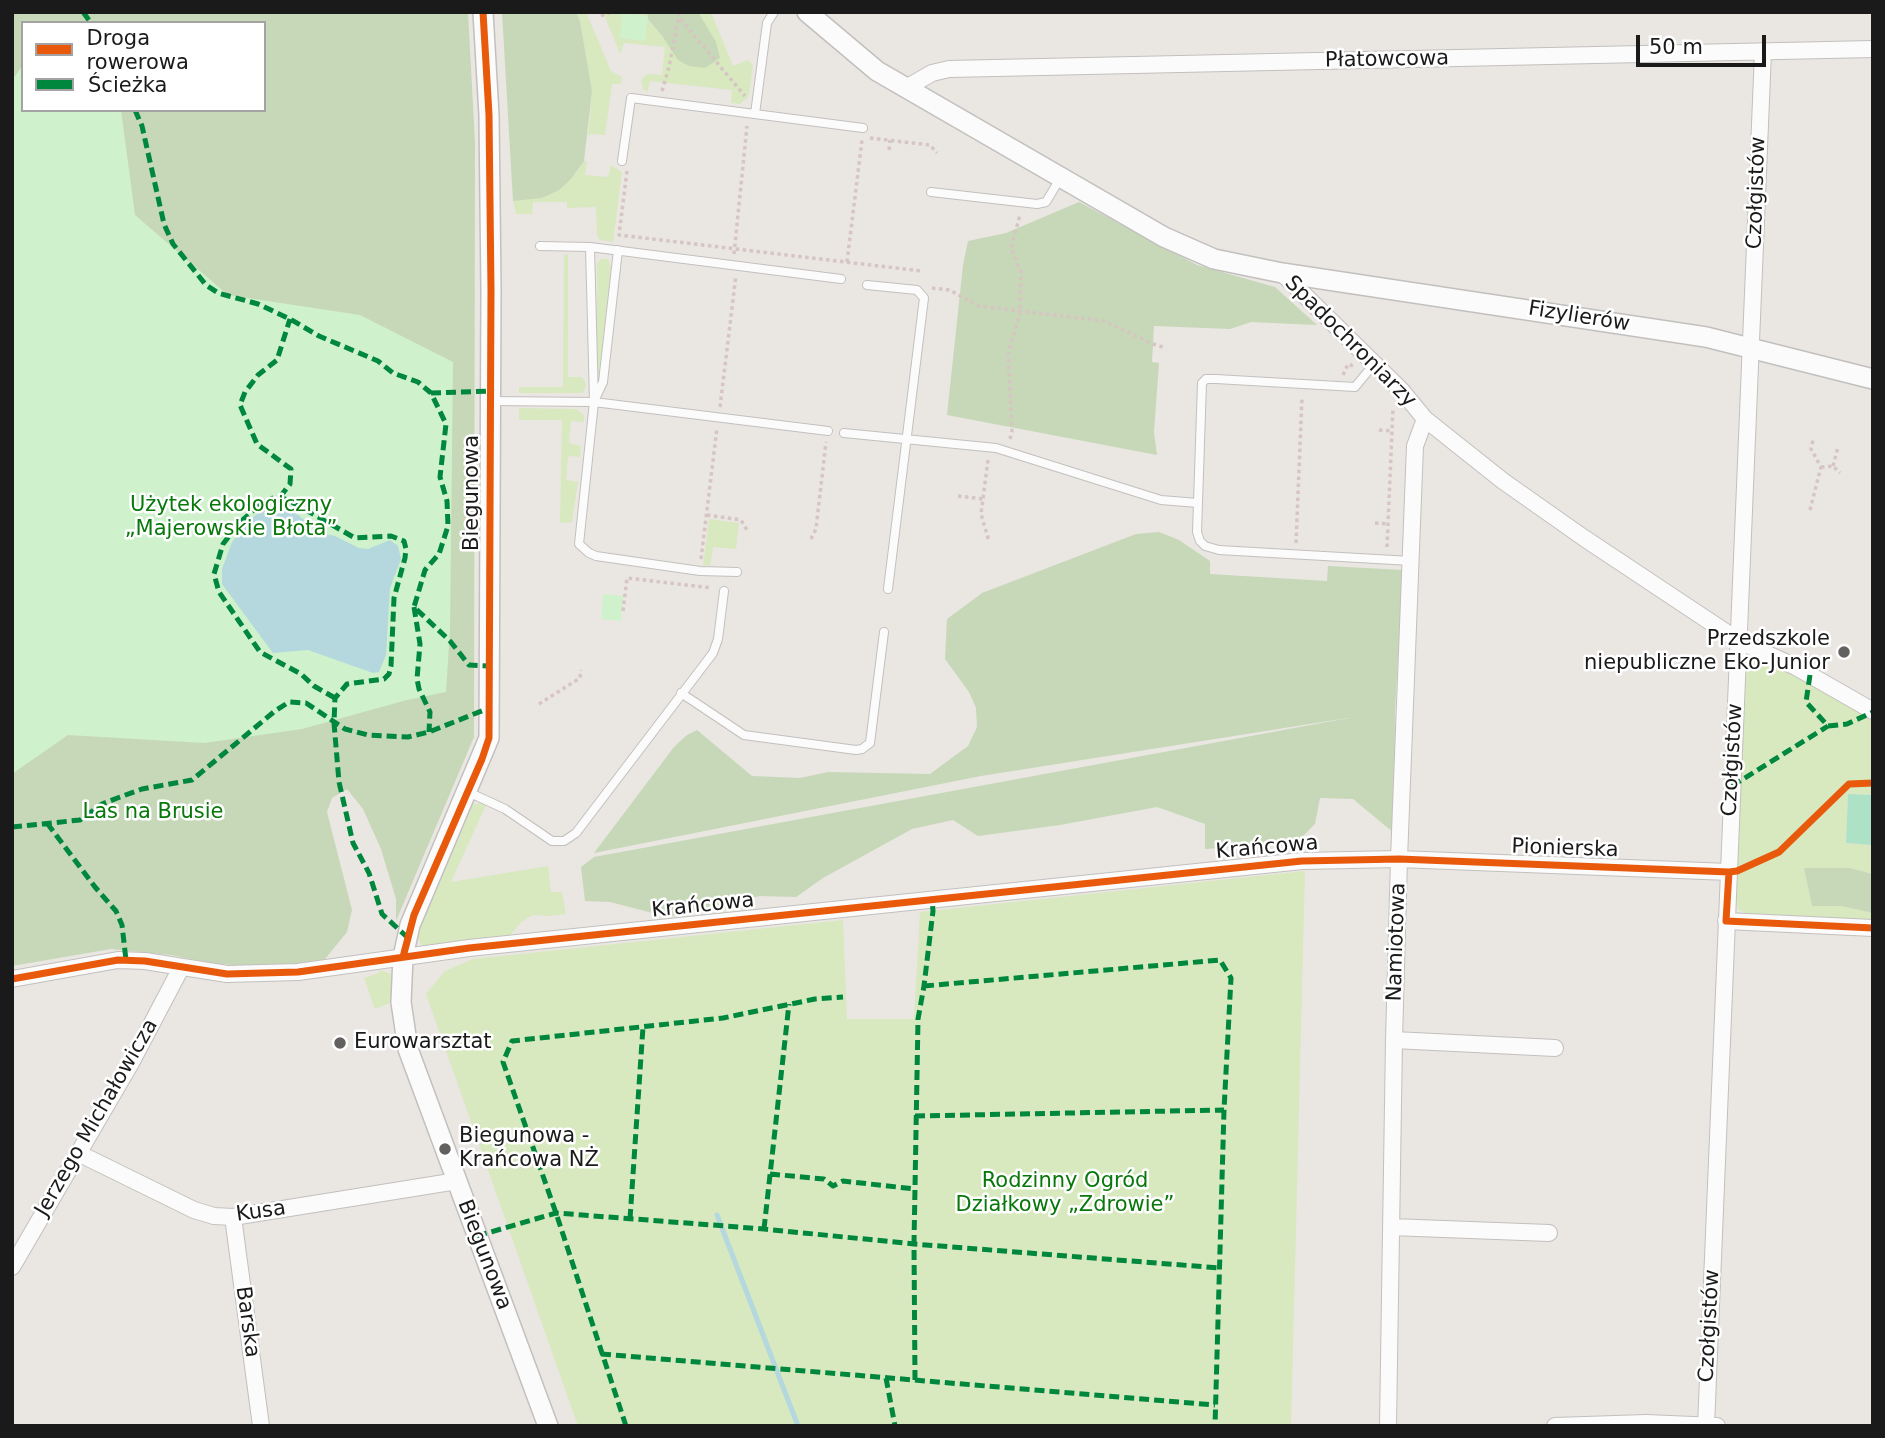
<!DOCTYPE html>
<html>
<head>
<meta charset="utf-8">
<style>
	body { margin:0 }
	#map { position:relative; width:1885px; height:1438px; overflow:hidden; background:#eae6e2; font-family:"DejaVu Sans",sans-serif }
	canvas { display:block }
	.frame { position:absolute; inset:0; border:14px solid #1a1a1a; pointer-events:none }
	.legend { position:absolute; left:21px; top:21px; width:245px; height:91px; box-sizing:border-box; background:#fff; border:2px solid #a3a3a3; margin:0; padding:9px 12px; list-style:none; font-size:21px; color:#1a1a1a }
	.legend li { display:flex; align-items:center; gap:14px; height:35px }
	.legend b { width:35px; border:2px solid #a3a3a3 }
	.scale { position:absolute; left:1636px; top:35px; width:130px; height:32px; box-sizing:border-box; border:4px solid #1a1a1a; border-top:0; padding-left:9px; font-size:21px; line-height:24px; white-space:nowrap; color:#1a1a1a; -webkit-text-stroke:5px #fff; paint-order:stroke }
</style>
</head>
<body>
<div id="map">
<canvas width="1885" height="1438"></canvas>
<div class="frame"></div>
<ul class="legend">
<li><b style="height:9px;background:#e8590c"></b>Droga rowerowa</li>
<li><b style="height:9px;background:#00873e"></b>Ścieżka</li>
</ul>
<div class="scale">50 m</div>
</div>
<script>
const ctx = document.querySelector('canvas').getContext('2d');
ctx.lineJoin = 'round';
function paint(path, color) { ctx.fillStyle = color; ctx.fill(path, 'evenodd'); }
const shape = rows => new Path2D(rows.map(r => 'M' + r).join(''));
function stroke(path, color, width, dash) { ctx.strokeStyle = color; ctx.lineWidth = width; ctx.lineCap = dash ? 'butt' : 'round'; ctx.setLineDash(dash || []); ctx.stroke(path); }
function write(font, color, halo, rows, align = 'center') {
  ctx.font = font + ' "DejaVu Sans",sans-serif'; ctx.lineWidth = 5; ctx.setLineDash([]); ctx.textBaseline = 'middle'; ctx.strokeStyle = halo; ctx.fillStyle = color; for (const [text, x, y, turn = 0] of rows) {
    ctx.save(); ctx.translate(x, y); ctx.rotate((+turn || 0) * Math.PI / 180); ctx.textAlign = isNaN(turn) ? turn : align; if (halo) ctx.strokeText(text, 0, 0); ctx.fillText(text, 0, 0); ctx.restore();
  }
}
const grass = shape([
	[576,12,586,12,611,71,622,77,621,84,612,84,605,135,591,134,588,137,592,91,580,21],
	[603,12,647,12,648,19,663,37,701,18,698,12,711,12,733,66,748,60,753,65,749,96,740,104,731,103,732,90,650,81,647,92,643,89,641,80,647,74,662,75,665,47,624,43,620,54],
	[584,161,587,161,585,175,608,177,611,165,622,172,613,242,600,240,597,235,596,207,567,208,567,202,533,202,532,214,516,214,513,201,542,198,571,179],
	[564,254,568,255,568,377,582,377,586,384,585,389,582,393,519,393,519,387,563,387],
	[601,259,608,259,611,267,599,374,597,376,597,264],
	[519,408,577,409,584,415,584,422,571,421,569,443,581,446,580,457,568,456,566,480,578,482,572,522,560,523,562,420,519,420],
	[709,519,739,523,736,549,713,547,710,566,703,565],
	[1756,661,1772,662,1845,703,1873,722,1873,795,1848,794,1846,843,1873,845,1873,874,1850,868,1804,868,1812,906,1841,906,1873,913,1873,920,1746,914,1738,909,1736,901,1745,671,1751,663],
	[482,803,486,805,451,882,548,866,551,892,562,892,566,914,548,916,533,915,521,922,509,937,422,946,417,937,420,926,473,804],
	[1305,871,1291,1426,578,1426,426,994,445,971,473,959,843,920,847,1019,914,1019,920,912],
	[380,970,391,974,392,1002,375,1009,364,978,379,973]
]);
const forest = shape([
	[12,12,468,12,475,142,474,737,396,921,396,899,381,849,363,809,347,789,332,798,327,812,352,910,347,932,325,959,307,963,254,967,211,963,171,955,111,949,12,966,12,747,207,336,72,110,264,110,264,23,23,23,23,110,12,125],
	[502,12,576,12,580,21,592,91,584,161,571,179,559,190,542,198,513,201],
	[647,12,698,12,716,42,720,58,705,68,689,66,678,60,663,37,648,19],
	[1079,202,1197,265,1275,287,1317,325,1251,322,1230,329,1154,326,1152,362,1159,363,1154,432,1157,455,947,415,963,265,968,241,1006,233],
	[1159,532,1179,540,1210,561,1210,574,1327,581,1328,566,1403,570,1395,710,1394,833,1353,799,1320,798,1315,824,1296,843,1205,849,1205,824,1157,807,1060,825,978,836,953,820,912,829,823,878,796,897,760,896,668,917,610,902,585,901,581,867,594,857,1354,717,981,776,594,853,674,747,687,735,697,730,752,776,800,778,828,772,930,774,968,746,977,727,976,708,969,692,945,659,947,619,982,593,1136,534],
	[1804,868,1850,868,1873,874,1873,913,1841,906,1812,906]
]);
const park = shape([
	[622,13,648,16,645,41,620,38],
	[23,65,23,110,121,110,135,215,228,295,360,315,453,362,450,630,446,692,407,700,302,729,204,743,68,735,12,774,12,80],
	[603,594,623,596,621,621,601,619]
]);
const pitch = shape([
	[1848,794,1873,795,1873,845,1846,843]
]);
const water = shape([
	[279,505,297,514,309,524,315,532,335,536,359,548,368,549,390,540,398,546,401,559,390,588,386,655,379,672,373,673,308,650,273,653,222,584,222,569,232,542,249,520,265,508]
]);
const stream = shape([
	[717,1215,798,1426]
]);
const path = shape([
	[679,12,682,21,745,96],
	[601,16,611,12],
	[662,91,669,67,679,15],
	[870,138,930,145,937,153],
	[889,150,890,140],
	[627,171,619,235,921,271],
	[734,254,747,126],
	[847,262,862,140],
	[932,288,950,290,978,306,1104,321,1153,344,1166,348],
	[1343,375,1348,364,1353,366],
	[720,407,736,275],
	[1379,430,1393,431],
	[1010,439,1012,431,1008,354,1020,313,1021,272,1011,248,1020,215],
	[988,460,981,514,989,541],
	[1833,466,1838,447],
	[1821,467,1833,466,1840,473],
	[958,496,983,499],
	[1810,510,1821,467,1811,449,1813,440],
	[707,515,741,520,747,530],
	[1375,523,1388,524],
	[811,539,816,529,826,442],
	[1296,543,1302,397],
	[1387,547,1393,408],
	[701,559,717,428],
	[623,611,627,578,712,588],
	[539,704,580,678,581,670]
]);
const service = shape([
	[755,114,767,23,774,12],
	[622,161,631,98,863,128],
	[931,192,1037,204,1046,202,1061,177],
	[540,246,590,247,841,279],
	[590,247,594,402,579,544,589,553,596,556,700,571,737,572],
	[867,285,917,290,924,298,888,589],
	[1374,364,1355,387,1216,379,1206,379,1202,383,1197,532,1200,541,1205,546,1219,550,1411,561],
	[595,399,603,382,618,250],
	[491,401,594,402,828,431],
	[844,433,996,448,1161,500,1198,503],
	[681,693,744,735,856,750,862,749,870,743,884,632],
	[468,792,505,809,552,841,564,841,576,833,713,653,718,639,724,591]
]);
const minor = shape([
	[906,88,932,73,949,69,1873,49],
	[1282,273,1402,391,1425,419,1503,481,1584,538,1739,641,1796,667,1873,711],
	[1726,921,1873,928],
	[12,979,118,960,145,961,227,974,298,972,469,948,1302,861,1399,859,1729,872],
	[1394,1040,1555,1048],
	[78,1153,194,1210,214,1216,233,1217,457,1181],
	[233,1217,261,1426],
	[1391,1227,1549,1233],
	[12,1267,131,1063,181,968],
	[1388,1426,1394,1040,1399,859,1415,446,1425,419],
	[1555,1426,1646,1423,1717,1426],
	[1706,1426,1763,52]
]);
const tertiary = shape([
	[483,12,489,115,491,290,489,738,410,925,403,957,401,1002,408,1049,548,1426],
	[807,12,877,71,1164,237,1214,259,1282,273,1706,337,1873,379]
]);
const quiet = shape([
	[83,12,91,23],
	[135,110,142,126,164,224,173,244,206,285,218,293,258,304,290,319,319,336,378,361,393,373,418,382,431,393,446,424,440,477,447,501,448,526,439,554,425,570,414,607,450,641,469,665,490,666],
	[431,393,491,391],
	[280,497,290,484,291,469,257,444,240,405,245,392,258,375,277,360,290,319],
	[414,607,420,644,417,679,419,689,430,712,429,732],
	[1810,675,1806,702,1828,726,1847,724,1873,712],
	[335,698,314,686,301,674,260,652,219,592,214,574,223,544,239,523,261,504,273,498,280,497,290,501,355,538,391,536,404,541,406,549,405,558,394,598,391,666,389,674,384,679,347,684,335,698,334,723,339,782,353,843,369,873,382,914,407,937],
	[1732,786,1828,726],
	[47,823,95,887,116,911,122,925,126,960],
	[12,827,80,820,102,804,120,797,142,789,192,780,275,711,289,702,306,703,345,729,368,735,408,737,429,732,489,708],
	[924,986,1220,960,1231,978,1224,1110,1215,1426],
	[915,1116,1224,1110],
	[770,1174,824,1179,833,1186,843,1181,915,1189],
	[630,1219,643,1027],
	[764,1229,789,1004],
	[477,1236,556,1213,764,1229,914,1244,1220,1268],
	[601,1354,1215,1405],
	[886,1378,895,1426],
	[915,1380,914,1244,918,1019,924,986,933,911,932,899],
	[626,1426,556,1213,503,1062,512,1041,723,1018,815,999,843,997]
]);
const cycleway = shape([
	[1729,872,1726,921,1873,928],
	[403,957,414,915,482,759,489,738,491,290,489,115,483,12],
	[12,979,118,960,145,961,227,974,298,972,469,948,1302,861,1399,859,1729,872,1737,871,1779,852,1849,784,1873,783]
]);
const markers = [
	[1844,652,7,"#636160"],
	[340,1043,7,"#636160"],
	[445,1149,7,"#636160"]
];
const streetNames = [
	["Płatowcowa",1387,60,-1],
	["Czołgistów",1757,193,-88],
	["Fizylierów",1579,317,9],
	["Spadochroniarzy",1350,342,45],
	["Biegunowa",473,493,-90],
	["Czołgistów",1733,760,-87],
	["Krańcowa",1267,848,-5],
	["Pionierska",1565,849,2],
	["Krańcowa",703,906,-6],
	["Namiotowa",1397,942,-88],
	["Jerzego Michałowicza",97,1118,-60],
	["Kusa",261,1212,-8],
	["Biegunowa",484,1255,69],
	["Barska",247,1322,82],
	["Czołgistów",1710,1326,-87]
];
const parkNames = [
	["Użytek ekologiczny",231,506],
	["„Majerowskie Błota”",231,530],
	["Las na Brusie",153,813],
	["Rodzinny Ogród",1065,1182],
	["Działkowy „Zdrowie”",1065,1206]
];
const poiNames = [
	["Przedszkole",1830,640,"right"],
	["niepubliczne Eko-Junior",1830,664,"right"],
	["Eurowarsztat",354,1043],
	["Biegunowa -",459,1137],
	["Krańcowa NŻ",459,1161]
];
paint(grass, '#d8e8bf');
paint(forest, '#c6d8b7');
paint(park, '#cff1cc');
paint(pitch, '#ade2c7');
paint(water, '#b5d8de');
stroke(stream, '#b5d8de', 5);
stroke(service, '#c2c0be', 10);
stroke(minor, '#c2c0be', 18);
stroke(tertiary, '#c2c0be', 22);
stroke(path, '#d6c5c3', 3.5, [3.5, 3.5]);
stroke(service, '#fcfbfb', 8);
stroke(minor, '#fcfbfb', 16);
stroke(tertiary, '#fcfbfb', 19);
stroke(quiet, '#00873e', 5, [10, 5]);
stroke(cycleway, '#e8590c', 7);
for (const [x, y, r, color] of markers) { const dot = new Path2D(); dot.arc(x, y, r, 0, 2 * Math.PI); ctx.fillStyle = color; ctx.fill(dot); stroke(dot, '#fff', 2.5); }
write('21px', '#1a1a1a', '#fff', streetNames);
write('21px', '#09780b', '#fff', parkNames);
write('21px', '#1a1a1a', '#fff', poiNames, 'left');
</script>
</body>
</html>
